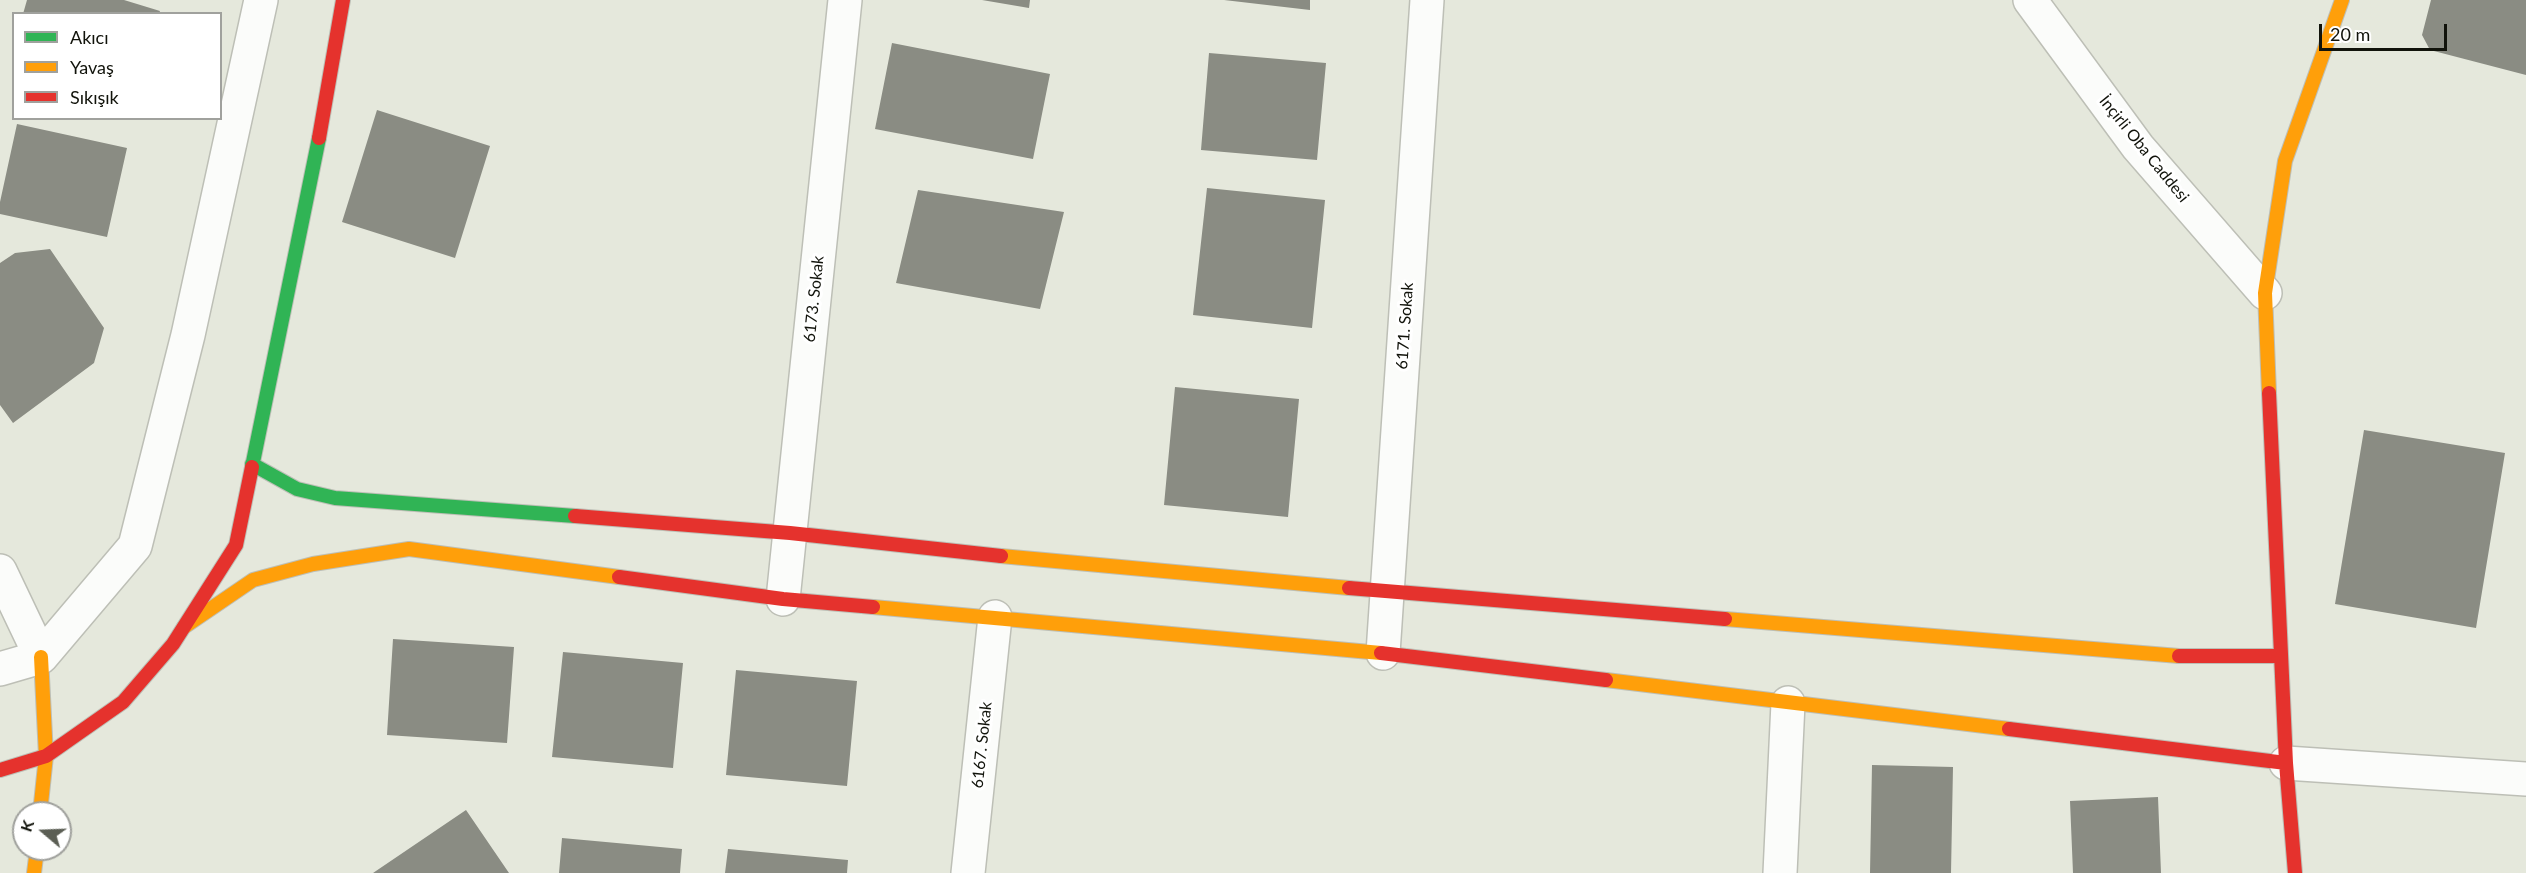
<!DOCTYPE html>
<html>
<head>
<meta charset="utf-8">
<style>
	body { margin:0 }
	#map { position:relative; width:2526px; height:873px; overflow:hidden; background:#e5e8dc; font-family:Lato,sans-serif }
	canvas { display:block }
	.legend { position:absolute; left:12px; top:12px; width:210px; height:108px; box-sizing:border-box; background:#fff; border:2px solid #a0a19d; margin:0; padding:8px 10px; list-style:none; font-size:18px; color:#11130b }
	.legend li { display:flex; align-items:center; gap:12px; height:30px }
	.legend b { width:30px; border:2px solid #a0a19d }
	.north { position:absolute; left:12px; top:801px; width:60px; height:60px; box-sizing:border-box; background:#fff; border:2px solid #a0a19d; border-radius:50%; rotate:289deg; font-size:16px; font-weight:700; line-height:24px; text-align:center; color:#11130b }
	.north::after { content:''; display:block; margin:auto; width:21px; height:27px; background:#5b5e54; clip-path:polygon(50% 0,100% 100%,50% 72%,0 100%) }
	.scale { position:absolute; left:2319px; top:24px; width:128px; height:27px; box-sizing:border-box; border:3px solid #11130b; border-top:0; padding-left:8px; font-size:18px; line-height:21px; white-space:nowrap; color:#11130b; -webkit-text-stroke:4px #fff; paint-order:stroke }
</style>
</head>
<body>
<div id="map">
<canvas width="2526" height="873"></canvas>
<ul class="legend">
<li><b style="height:8px;background:#30b455"></b>Akıcı</li>
<li><b style="height:8px;background:#ff9f0a"></b>Yavaş</li>
<li><b style="height:8px;background:#e5322d"></b>Sıkışık</li>
</ul>
<div class="north">K</div>
<div class="scale">20 m</div>
</div>
<script>
const ctx = document.querySelector('canvas').getContext('2d');
ctx.lineJoin = 'round';
function paint(path, color) { ctx.fillStyle = color; ctx.fill(path, 'evenodd'); }
const shape = rows => new Path2D(rows.map(r => 'M' + r).join(''));
function stroke(path, color, width, dash) { ctx.strokeStyle = color; ctx.lineWidth = width; ctx.lineCap = dash ? 'butt' : 'round'; ctx.setLineDash(dash || []); ctx.stroke(path); }
function write(font, color, halo, rows, align = 'center') {
  ctx.font = font + ' Lato,sans-serif'; ctx.lineWidth = 6; ctx.setLineDash([]); ctx.textBaseline = 'middle'; ctx.strokeStyle = halo; ctx.fillStyle = color; for (const [text, x, y, turn = 0] of rows) {
    ctx.save(); ctx.translate(x, y); ctx.rotate((+turn || 0) * Math.PI / 180); ctx.textAlign = isNaN(turn) ? turn : align; if (halo) ctx.strokeText(text, 0, 0); ctx.fillText(text, 0, 0); ctx.restore();
  }
}
const building = shape([
	[27,0,124,0,160,11,159,14,23,14],
	[982,0,1030,0,1029,8],
	[1224,0,1310,0,1310,10],
	[2431,0,2526,0,2526,75,2430,50,2422,35],
	[892,43,1050,74,1033,159,875,129],
	[1209,53,1326,63,1317,160,1201,150],
	[377,110,490,146,455,258,342,222],
	[17,124,127,148,107,237,0,214,0,202],
	[1207,188,1325,200,1312,328,1193,315],
	[918,190,1064,212,1040,309,896,283],
	[50,249,104,328,94,363,13,423,0,405,0,263,15,253],
	[1175,387,1299,399,1288,517,1164,505],
	[2364,430,2505,453,2476,628,2335,604],
	[393,639,514,647,507,743,387,735],
	[563,652,683,663,673,768,552,757],
	[736,670,857,681,847,786,726,775],
	[1872,765,1953,767,1951,873,1870,873],
	[2158,797,2161,873,2073,873,2070,801],
	[466,810,509,873,373,873],
	[562,838,682,849,680,873,559,873],
	[728,849,848,860,847,873,725,873]
]);
const street = shape([
	[2030,0,2138,147,2265,293],
	[0,571,41,657],
	[783,599,845,0],
	[1383,653,1427,0],
	[0,669,41,657,135,546,188,335,261,0],
	[2286,763,2526,779],
	[968,873,995,617],
	[1780,873,1788,703]
]);
const fast = shape([
	[252,464,297,489,335,498,575,516],
	[252,467,319,138]
]);
const slow = shape([
	[2269,393,2265,293,2285,161,2342,0],
	[1001,556,1349,588],
	[873,607,1381,653],
	[1725,619,2179,656],
	[184,627,253,580,313,564,409,549,619,577],
	[1606,680,2009,729],
	[40,813,46,756,41,657],
	[34,873,37,849]
]);
const jam = shape([
	[319,138,343,0],
	[2269,393,2286,763,2295,873],
	[575,516,790,533,1001,556],
	[619,577,783,599,873,607],
	[1349,588,1725,619],
	[1381,653,1606,680],
	[2179,656,2281,656],
	[2009,729,2286,763],
	[0,770,46,756,123,702,173,644,236,545,252,467]
]);
const streetNames = [
	["İnçirli Oba Caddesi",2144,149,51],
	["6173. Sokak",814,299,-84],
	["6171. Sokak",1405,326,-86],
	["6167. Sokak",982,745,-84]
];
paint(building, '#8a8c83');
stroke(street, '#bdbfb6', 36);
stroke(fast, '#bdbfb6', 16);
stroke(slow, '#bdbfb6', 16);
stroke(jam, '#bdbfb6', 16);
stroke(street, '#fbfcfa', 33);
stroke(fast, '#30b455', 14);
stroke(slow, '#ff9f0a', 14);
stroke(jam, '#e5322d', 14);
write('16px', '#11130b', '#fff', streetNames);
</script>
</body>
</html>
